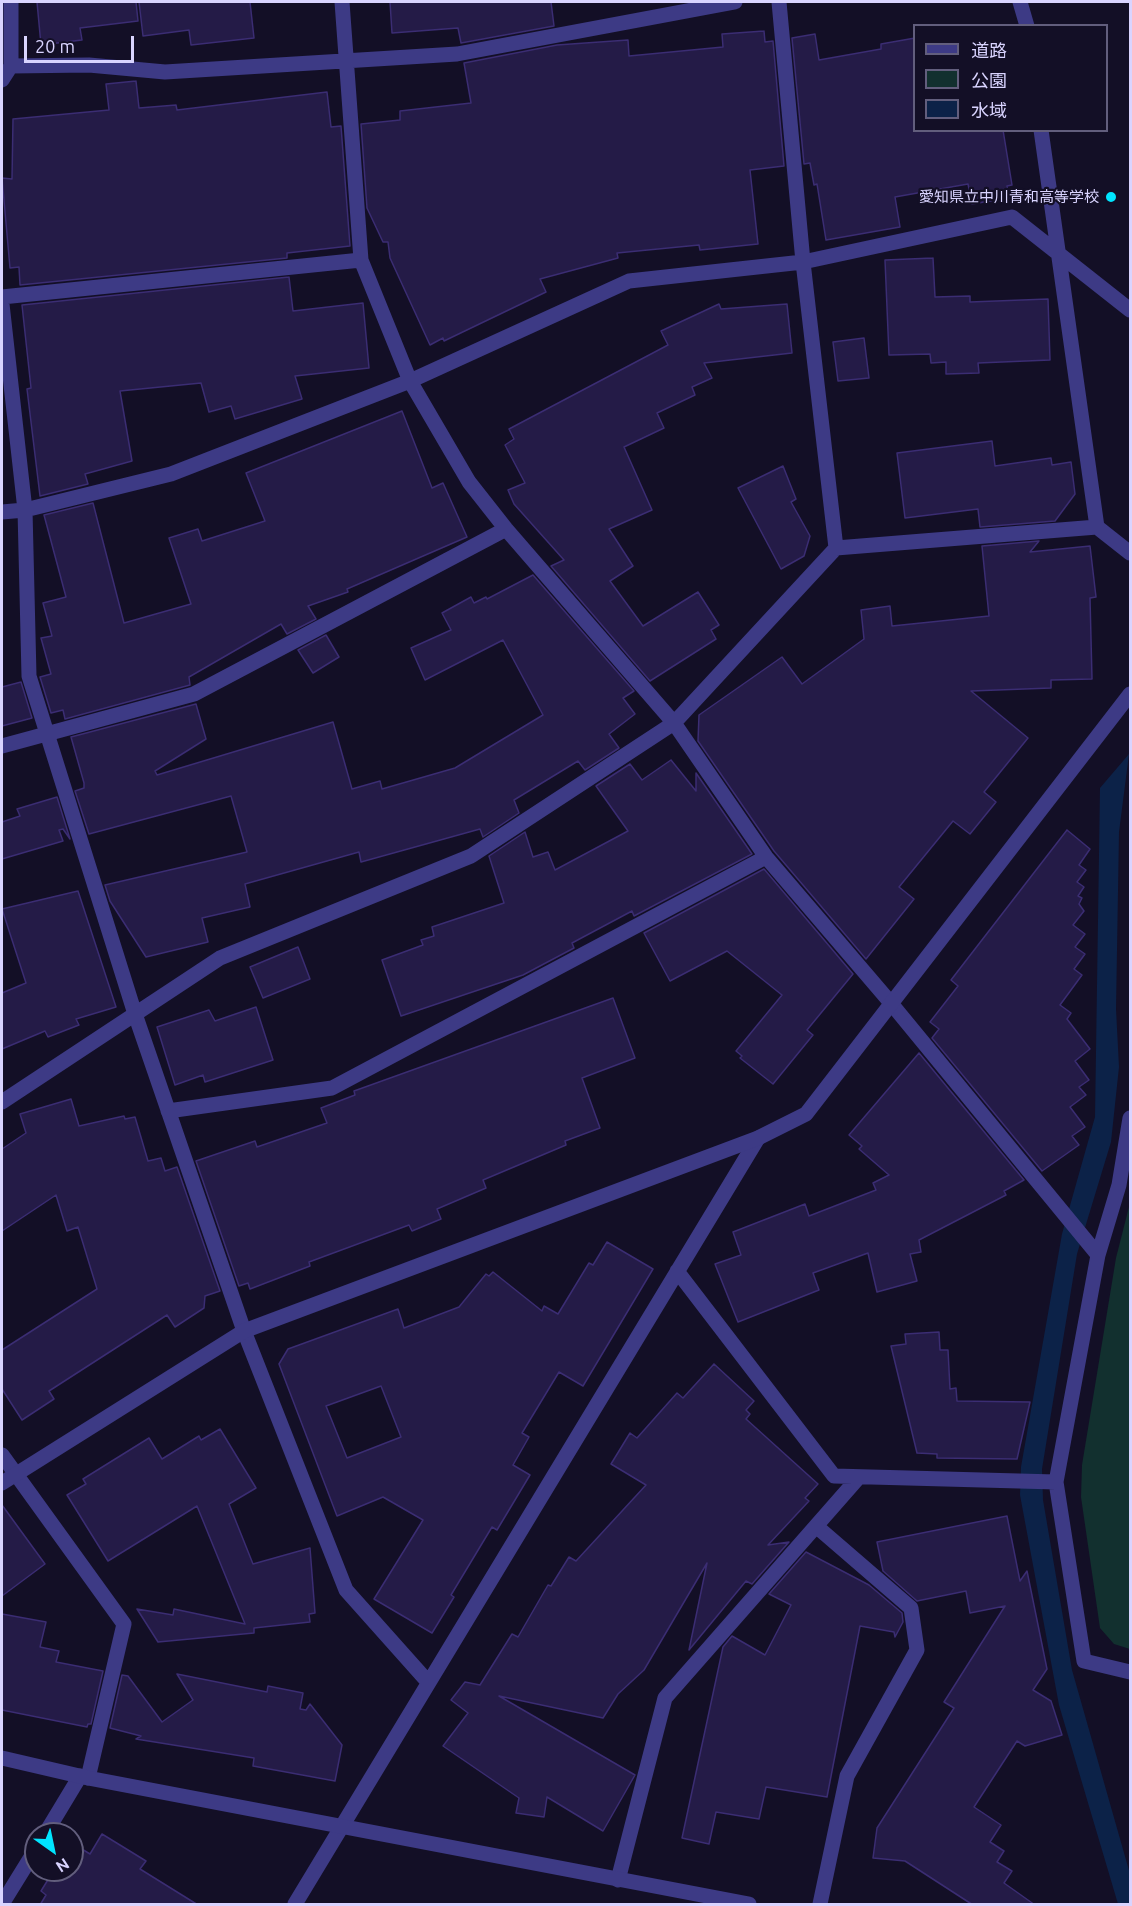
<!DOCTYPE html>
<html>
<head>
<meta charset="utf-8">
<style>
	body { margin:0 }
	#map { position:relative; width:1132px; height:1906px; overflow:hidden; background:#130f26; font-family:Ubuntu,"Noto Sans JP",sans-serif }
	canvas { display:block }
	.frame { position:absolute; inset:0; border:3px solid #d9d4ff; pointer-events:none }
	.legend { position:absolute; left:913px; top:24px; width:195px; height:108px; box-sizing:border-box; background:#130f26; border:2px solid #625e7d; margin:0; padding:8px 10px; list-style:none; font-size:18px; color:#d9d4ff }
	.legend li { display:flex; align-items:center; gap:12px; height:30px }
	.legend b { width:30px; border:2px solid #625e7d }
	.north { position:absolute; left:24px; top:1822px; width:60px; height:60px; box-sizing:border-box; background:#130f26; border:2px solid #625e7d; border-radius:50%; rotate:147deg; font-size:16px; font-weight:700; line-height:24px; text-align:center; color:#d9d4ff }
	.north::after { content:''; display:block; margin:auto; width:21px; height:27px; background:#00e5ff; clip-path:polygon(50% 0,100% 100%,50% 72%,0 100%) }
	.scale { position:absolute; left:24px; top:36px; width:110px; height:27px; box-sizing:border-box; border:3px solid #d9d4ff; border-top:0; padding-left:8px; font-size:18px; line-height:21px; white-space:nowrap; color:#d9d4ff; -webkit-text-stroke:4px #130f26; paint-order:stroke }
</style>
</head>
<body>
<div id="map">
<canvas width="1132" height="1906"></canvas>
<div class="frame"></div>
<ul class="legend">
<li><b style="height:8px;background:#3d3a85"></b>道路</li>
<li><b style="height:16px;background:#12302f"></b>公園</li>
<li><b style="height:16px;background:#0c2248"></b>水域</li>
</ul>
<div class="north">N</div>
<div class="scale">20 m</div>
</div>
<script>
const ctx = document.querySelector('canvas').getContext('2d');
ctx.lineJoin = 'round';
function paint(path, color) { ctx.fillStyle = color; ctx.fill(path, 'evenodd'); }
const shape = rows => new Path2D(rows.map(r => 'M' + r).join(''));
function stroke(path, color, width, dash) { ctx.strokeStyle = color; ctx.lineWidth = width; ctx.lineCap = dash ? 'butt' : 'round'; ctx.setLineDash(dash || []); ctx.stroke(path); }
function write(font, color, halo, rows, align = 'center') {
  ctx.font = font + ' Ubuntu,"Noto Sans JP",sans-serif'; ctx.lineWidth = 4.5; ctx.setLineDash([]); ctx.textBaseline = 'middle'; ctx.strokeStyle = halo; ctx.fillStyle = color; for (const [text, x, y, turn = 0] of rows) {
    ctx.save(); ctx.translate(x, y); ctx.rotate((+turn || 0) * Math.PI / 180); ctx.textAlign = isNaN(turn) ? turn : align; if (halo) ctx.strokeText(text, 0, 0); ctx.fillText(text, 0, 0); ctx.restore();
  }
}
const green = shape([
	[1130,1203,1130,1649,1114,1644,1100,1628,1081,1497,1082,1465,1116,1258]
]);
const water = shape([
	[1129,754,1119,832,1116,1009,1119,1067,1111,1142,1077,1254,1042,1469,1043,1500,1072,1670,1130,1874,1130,1904,1118,1904,1059,1705,1020,1495,1021,1467,1062,1234,1095,1117,1100,788]
]);
const building = shape([
	[37,2,136,2,138,21,80,28,82,40,41,45,37,2],
	[139,2,250,2,254,38,191,45,189,30,143,36,139,2],
	[390,2,551,2,554,26,461,43,458,28,392,33,390,2],
	[764,31,765,42,773,41,784,166,750,170,758,244,700,250,699,245,617,253,618,258,540,279,546,292,444,341,443,338,430,345,390,258,388,242,383,242,367,208,361,124,400,120,400,111,471,103,464,63,557,45,628,40,629,56,723,47,722,34,764,31],
	[815,34,819,60,881,49,881,44,915,38,915,130,1003,130,1012,185,1007,186,1009,198,972,204,968,184,895,197,900,227,826,240,817,184,814,185,810,163,804,164,792,38,815,34],
	[136,81,139,108,176,105,177,110,327,92,331,127,341,126,350,246,287,253,287,258,20,285,19,267,10,268,2,178,12,179,13,119,109,110,106,84,136,81],
	[933,258,935,297,970,296,970,302,1048,299,1050,360,978,363,979,373,946,374,946,362,931,363,930,354,889,355,885,260,933,258],
	[289,277,293,311,363,303,369,368,295,376,302,399,235,419,231,406,209,412,201,383,120,391,132,461,85,474,88,484,40,496,27,389,31,388,22,305,289,277],
	[719,304,721,309,787,304,792,353,704,363,712,378,692,387,695,395,657,413,664,428,624,447,652,510,609,529,633,566,610,581,643,626,698,592,719,625,711,630,716,639,650,681,551,566,564,560,514,504,508,490,525,483,505,445,514,439,509,429,668,345,661,331,719,304],
	[864,338,869,378,838,381,833,342,864,338],
	[402,411,432,488,443,483,467,537,347,589,348,592,308,606,316,619,287,634,281,624,189,677,190,685,65,719,63,710,51,713,40,677,51,674,41,638,52,636,43,603,66,597,44,515,93,503,124,623,191,604,169,538,198,529,202,541,265,521,246,473,402,411],
	[992,441,995,466,1051,458,1052,465,1071,462,1075,494,1055,521,980,527,978,509,905,518,897,453,992,441],
	[783,466,796,499,791,502,810,536,804,556,781,569,738,488,783,466],
	[1039,541,1030,552,1090,546,1096,597,1090,598,1092,679,1051,680,1051,688,971,691,1028,738,984,792,996,802,970,834,953,821,899,887,914,899,866,959,774,851,698,741,699,715,782,657,802,684,864,639,861,610,890,606,892,626,989,616,982,546,1039,541],
	[533,575,634,691,623,698,635,714,609,734,619,748,585,770,578,761,514,800,519,813,483,837,480,829,361,862,359,852,245,884,250,907,202,918,208,942,146,957,110,901,105,885,247,852,231,796,89,834,75,791,84,788,84,783,71,737,196,704,206,739,155,771,157,775,333,722,352,789,380,781,382,789,455,768,543,715,503,640,425,680,411,648,451,630,442,613,471,597,474,603,486,597,487,599,533,575],
	[326,635,339,657,313,673,298,650,326,635],
	[21,682,32,718,2,726,2,687,21,682],
	[671,760,696,791,696,773,752,854,634,916,632,911,572,943,574,948,523,975,401,1016,382,960,423,945,421,940,434,936,432,927,504,903,489,856,525,832,533,857,548,852,555,870,628,831,596,786,630,764,642,780,671,760],
	[57,797,70,839,63,829,59,830,63,841,2,859,2,822,20,816,17,809,57,797],
	[1067,830,1090,849,1079,865,1086,870,1077,882,1084,887,1078,896,1082,898,1079,904,1084,911,1073,925,1085,934,1075,947,1085,954,1074,969,1082,975,1060,1005,1071,1013,1067,1019,1090,1049,1075,1061,1089,1080,1079,1087,1086,1095,1070,1107,1085,1127,1072,1136,1079,1145,1042,1171,932,1038,939,1029,930,1022,958,986,951,980,1067,830],
	[764,869,853,974,807,1030,813,1035,773,1084,740,1058,742,1056,736,1051,782,995,727,951,670,981,644,933,764,869],
	[78,891,116,1007,76,1019,79,1025,48,1037,45,1031,2,1049,2,993,26,983,2,909,78,891],
	[298,947,310,979,263,998,250,967,298,947],
	[613,998,635,1058,582,1078,600,1128,565,1141,566,1145,483,1180,486,1188,437,1209,441,1219,412,1231,409,1225,309,1262,310,1266,250,1289,248,1283,239,1286,196,1161,255,1141,257,1147,327,1123,321,1108,355,1095,354,1091,613,998],
	[256,1007,273,1060,205,1082,203,1075,175,1085,157,1027,209,1010,215,1021,256,1007],
	[919,1053,1024,1180,1004,1191,1006,1195,919,1240,921,1252,910,1254,917,1281,877,1292,868,1253,813,1273,819,1290,738,1322,715,1264,741,1255,733,1232,805,1204,809,1216,876,1190,873,1183,889,1175,859,1149,862,1146,849,1135,919,1053],
	[71,1099,79,1126,124,1116,125,1119,135,1117,148,1161,161,1158,165,1171,177,1167,220,1291,205,1296,204,1308,175,1327,167,1315,49,1391,54,1399,22,1420,2,1389,2,1350,97,1289,78,1227,67,1231,56,1195,2,1231,2,1149,26,1133,20,1114,71,1099],
	[607,1242,653,1269,583,1386,559,1372,522,1433,529,1437,513,1465,530,1475,497,1530,492,1527,451,1595,454,1597,432,1633,374,1599,423,1520,383,1497,337,1516,279,1364,288,1349,398,1309,404,1328,459,1307,486,1274,489,1276,493,1272,542,1311,544,1306,558,1314,589,1263,593,1265,607,1242],
	[381,1386,401,1437,347,1458,326,1406,381,1386],
	[939,1332,940,1350,948,1350,950,1389,956,1388,957,1401,1030,1402,1017,1459,937,1458,937,1454,917,1453,891,1346,906,1344,905,1334,939,1332],
	[714,1364,754,1401,746,1410,750,1414,746,1419,818,1484,805,1498,809,1501,768,1545,789,1542,752,1584,746,1581,689,1650,707,1563,644,1670,618,1694,603,1718,499,1696,635,1775,603,1831,547,1797,544,1817,516,1813,519,1798,443,1746,468,1713,451,1700,465,1682,480,1685,512,1634,518,1637,548,1585,551,1586,569,1557,576,1561,646,1485,611,1464,630,1433,637,1438,677,1393,683,1398,714,1364],
	[220,1429,256,1488,229,1504,253,1564,310,1548,315,1613,309,1614,310,1622,254,1628,254,1633,158,1642,137,1609,173,1615,174,1609,245,1624,197,1506,108,1561,67,1495,86,1484,83,1479,149,1438,162,1459,199,1436,201,1440,220,1429],
	[2,1505,45,1564,2,1596,2,1505],
	[1007,1516,1020,1581,1027,1571,1047,1669,1033,1690,1051,1701,1062,1735,1025,1746,1017,1741,974,1807,1001,1825,990,1842,1004,1851,997,1862,1012,1871,1004,1883,1035,1905,973,1905,905,1861,873,1858,877,1828,954,1708,944,1702,1005,1606,970,1613,966,1591,917,1601,883,1571,877,1542,1007,1516],
	[806,1552,869,1585,902,1613,903,1622,895,1637,894,1632,860,1626,827,1797,766,1787,759,1819,716,1812,709,1844,682,1838,723,1647,732,1636,765,1655,791,1605,769,1594,806,1552],
	[2,1614,46,1622,40,1647,59,1651,56,1662,103,1671,91,1724,88,1724,87,1727,2,1710,2,1614],
	[177,1674,267,1692,268,1686,303,1693,300,1709,306,1710,310,1704,342,1745,335,1781,253,1766,254,1758,136,1739,141,1736,110,1728,122,1675,128,1676,162,1722,193,1700,177,1674],
	[102,1834,146,1861,140,1869,198,1905,40,1905,46,1895,41,1891,54,1870,72,1870,72,1843,90,1854,102,1834]
]);
const minor = shape([
	[342,2,361,260,410,381,469,482,506,529,674,723,766,857,890,1002,1098,1255],
	[1020,2,1027,26],
	[11,66,89,65,165,72,457,54,735,2],
	[2,80,11,66,11,2],
	[1041,130,1097,527],
	[2,297,361,260],
	[2,304,25,510,29,676,135,1014,244,1331,346,1590,428,1682],
	[2,512,25,510,171,474,410,381,629,281,803,262,1012,217,1130,310],
	[836,548,1097,527,1130,553],
	[2,746,194,694,506,529],
	[2,1102,220,958,471,856,674,723,836,548,803,262,779,2],
	[168,1111,332,1088,766,857],
	[1130,1118,1119,1185,1098,1255,1056,1482,1084,1661,1130,1672],
	[677,1271,834,1476,1056,1482],
	[2,1455,124,1624,88,1778],
	[816,1526,911,1608,917,1650,847,1776,820,1904],
	[45,1834,80,1776],
	[618,1880,665,1698,859,1477],
	[2,1904,36,1849],
	[295,1904,758,1138]
]);
const tertiary = shape([
	[2,1483,244,1331,758,1138,806,1114,1130,694],
	[2,1758,88,1778,749,1904]
]);
const markers = [
	[1111,197,6,"#00e5ff"]
];
const poiNames = [
	["愛知県立中川青和高等学校",1099,197]
];
paint(green, '#12302f');
paint(water, '#0c2248');
paint(building, '#241b47');
stroke(building, '#3b2d73', 1.5);
stroke(minor, '#3d3a85', 15);
stroke(tertiary, '#3d3a85', 15);
for (const [x, y, r, color] of markers) { const dot = new Path2D(); dot.arc(x, y, r, 0, 2 * Math.PI); ctx.fillStyle = color; ctx.fill(dot); stroke(dot, '#130f26', 2); }
write('15px', '#d9d4ff', '#130f26', poiNames, 'right');
</script>
</body>
</html>
